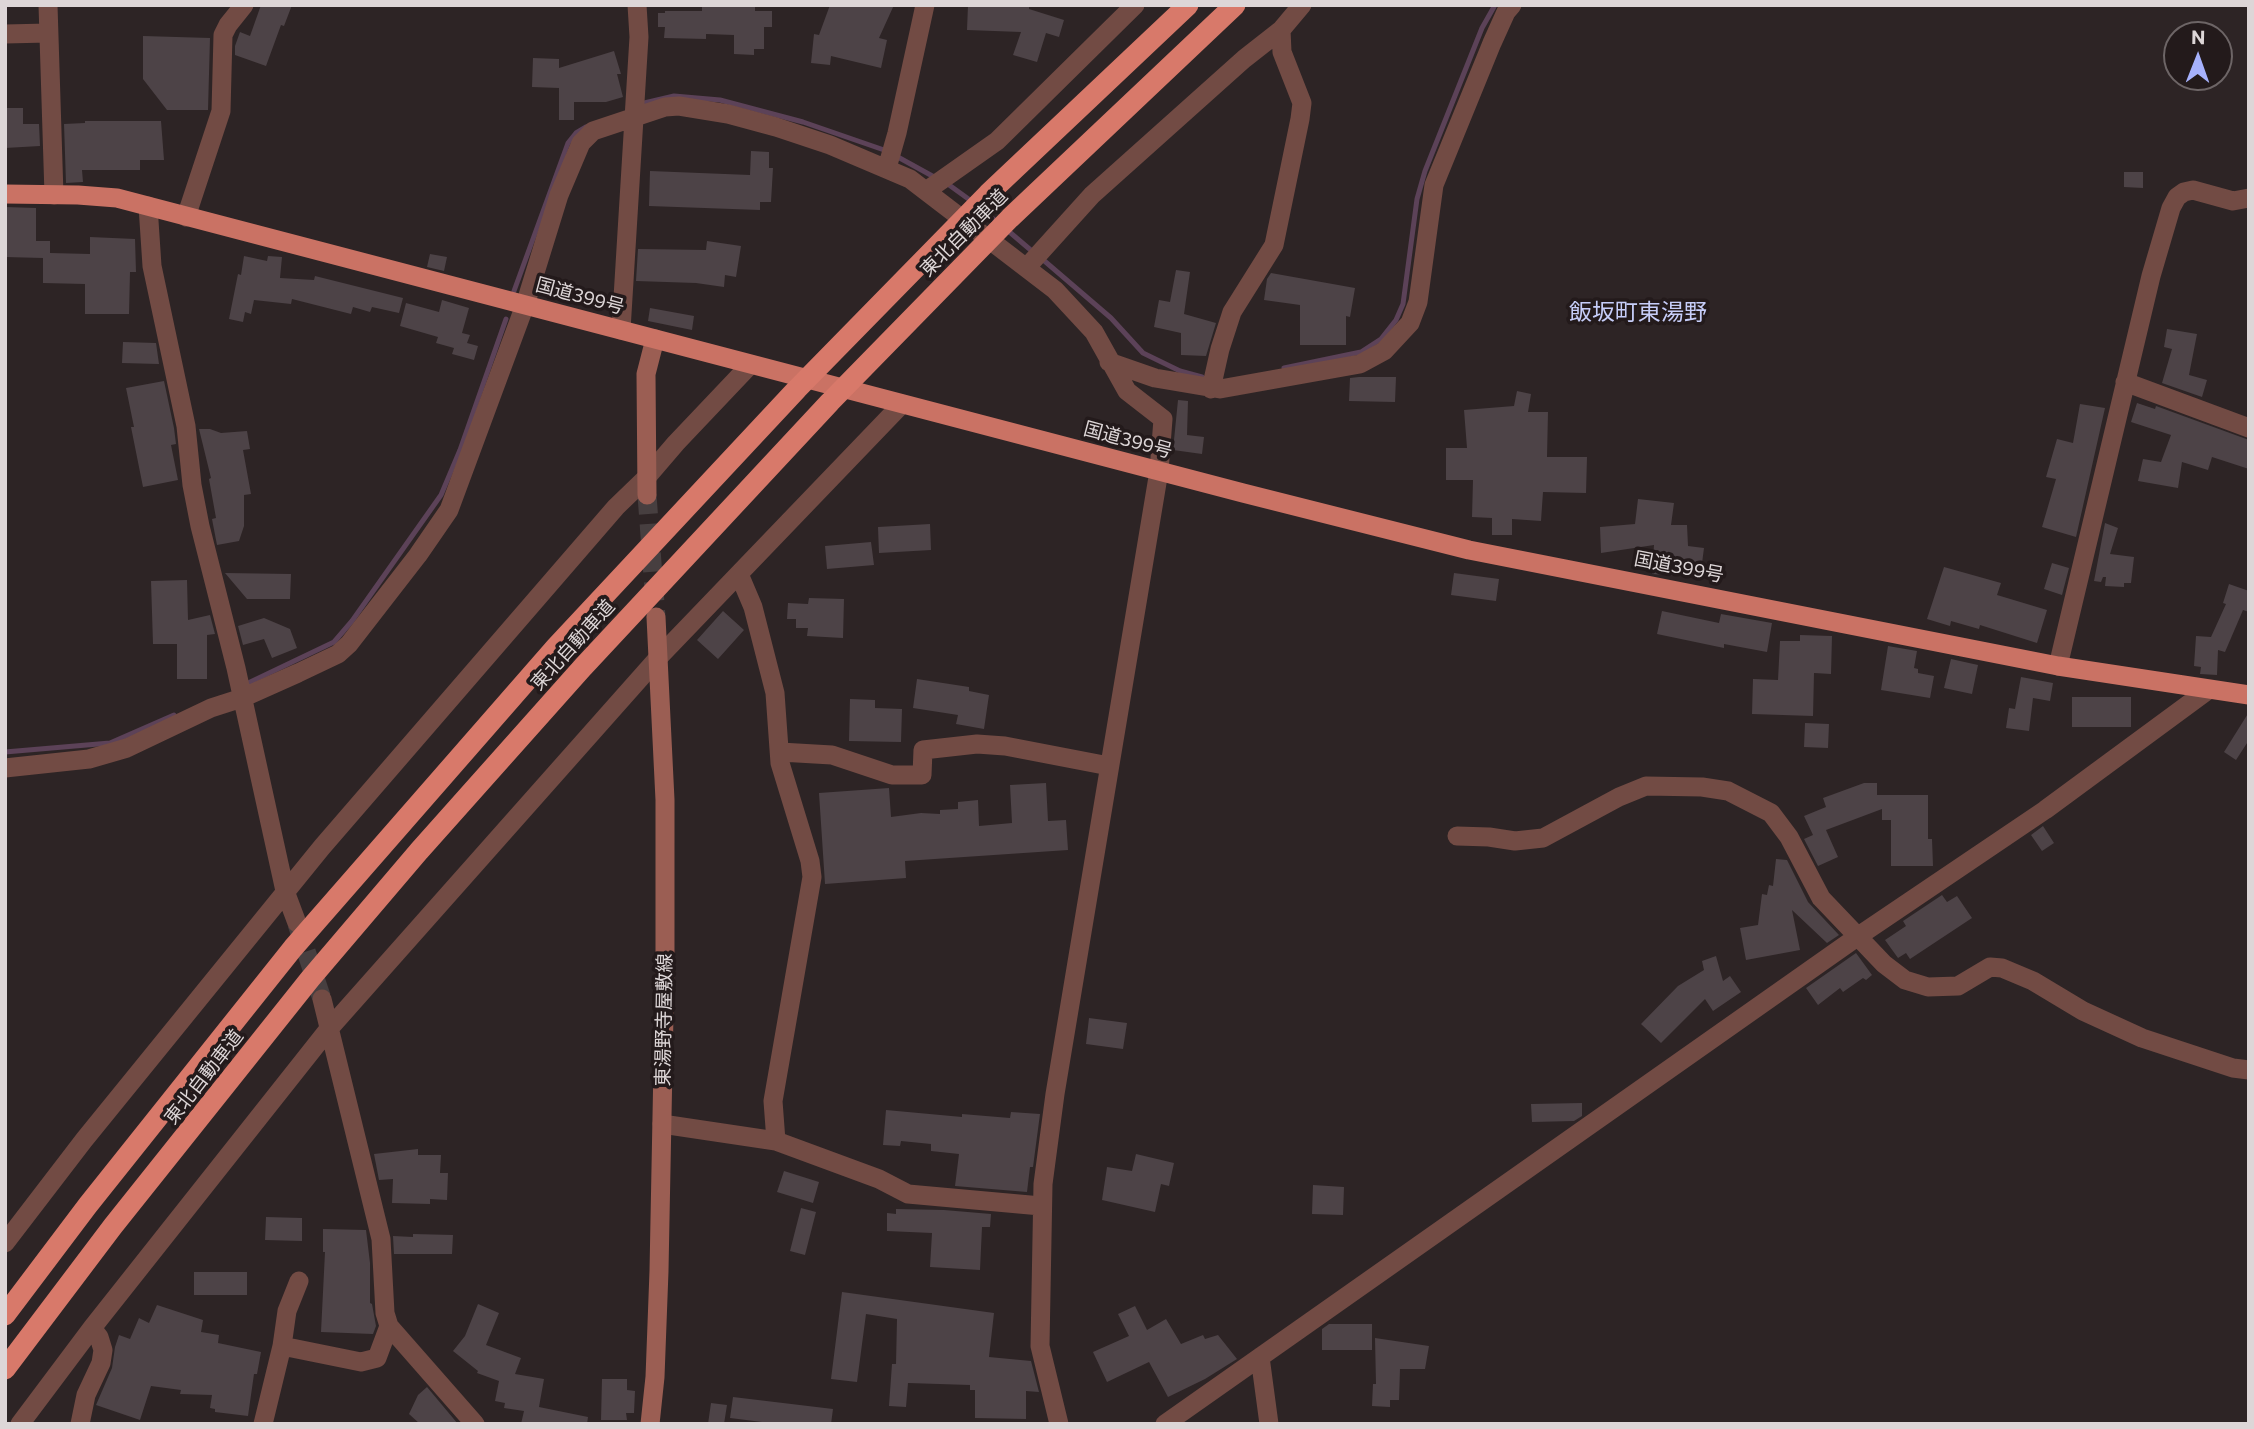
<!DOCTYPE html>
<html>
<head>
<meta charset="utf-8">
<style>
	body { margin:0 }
	#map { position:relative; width:2254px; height:1429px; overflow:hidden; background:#2d2425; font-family:Commissioner,sans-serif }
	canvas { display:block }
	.frame { position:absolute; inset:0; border:7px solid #ddd6d7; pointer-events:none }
	.north { position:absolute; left:2163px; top:21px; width:70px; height:70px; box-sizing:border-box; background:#231a1b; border:2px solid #6d6566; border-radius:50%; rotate:1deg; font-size:19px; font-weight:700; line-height:28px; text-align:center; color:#ddd6d7 }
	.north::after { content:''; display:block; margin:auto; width:24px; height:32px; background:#a6b1fc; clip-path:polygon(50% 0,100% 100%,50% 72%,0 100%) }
</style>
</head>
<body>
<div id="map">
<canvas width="2254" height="1429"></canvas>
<div class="frame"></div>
<div class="north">N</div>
</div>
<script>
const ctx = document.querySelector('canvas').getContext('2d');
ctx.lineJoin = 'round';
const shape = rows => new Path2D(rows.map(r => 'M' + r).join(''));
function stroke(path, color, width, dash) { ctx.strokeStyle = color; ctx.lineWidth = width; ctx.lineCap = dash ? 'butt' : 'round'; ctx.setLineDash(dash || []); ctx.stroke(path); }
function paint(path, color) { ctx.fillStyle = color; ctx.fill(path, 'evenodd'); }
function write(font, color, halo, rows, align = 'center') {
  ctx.font = font + ' Commissioner,"Noto Sans JP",sans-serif'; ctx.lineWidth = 7; ctx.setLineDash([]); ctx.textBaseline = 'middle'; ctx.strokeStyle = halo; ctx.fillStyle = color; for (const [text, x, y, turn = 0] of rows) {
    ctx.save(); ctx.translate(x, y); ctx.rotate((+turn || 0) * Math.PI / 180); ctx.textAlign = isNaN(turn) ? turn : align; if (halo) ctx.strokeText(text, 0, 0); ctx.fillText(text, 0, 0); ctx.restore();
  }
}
const stream = shape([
	[640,104,674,96,720,100,803,122,887,151],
	[896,156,936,178],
	[945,182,974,203],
	[981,209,998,223],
	[1006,229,1033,252],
	[1041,258,1111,318,1143,353,1180,371,1202,377],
	[514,291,568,143,576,133,586,127],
	[1284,368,1361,352,1381,339,1396,320,1403,304,1417,199,1425,171,1482,28,1495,5],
	[244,685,334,642,352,621,441,495,460,450,506,319],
	[5,752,110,743,174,715]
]);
const building = shape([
	[261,5,292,5,284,26,281,25,266,66,235,55,235,46,240,32,250,36],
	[702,5,755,5,755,11,772,11,772,27,764,27,764,49,754,49,754,55,734,54,734,35,706,34,706,39,664,38,665,27,658,27,658,13,665,13,665,11,702,11],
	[830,5,894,5,879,38,887,40,881,68,831,56,830,65,811,63,814,34,819,35],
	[968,5,1029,5,1029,9,1064,20,1059,37,1046,33,1037,62,1013,55,1021,32,967,30],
	[143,36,210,38,208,110,167,110,143,79],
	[614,51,621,74,617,74,623,97,606,102,574,102,574,120,559,120,559,88,532,87,533,58,559,59,559,68],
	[5,108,23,108,23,124,39,124,40,146,5,148],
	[85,121,161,121,164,160,140,160,140,170,82,170,83,182,66,183,64,124,85,123],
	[751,151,769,152,769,168,773,168,771,202,760,202,760,210,649,206,650,171,750,175],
	[2124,172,2143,172,2143,188,2124,187],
	[5,207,36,208,36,241,50,241,50,253,90,254,90,237,135,239,136,272,130,272,129,314,85,314,85,284,43,283,43,258,5,257],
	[707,241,741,246,736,277,725,275,724,287,696,283,636,281,638,249,706,250],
	[430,254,447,257,444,271,427,267],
	[244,256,267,261,268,256,282,257,280,278,314,280,315,276,403,298,399,313,372,307,370,312,353,307,351,314,292,299,291,304,254,300,251,314,245,312,243,322,229,319,238,274,241,275],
	[1176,270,1190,272,1184,314,1216,323,1206,356,1181,355,1181,333,1154,327,1159,300,1170,302],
	[1271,273,1355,288,1350,317,1346,316,1346,345,1300,345,1300,305,1264,300,1267,279],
	[442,300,469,308,462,333,470,335,467,343,478,346,474,360,452,354,454,348,436,343,438,337,400,326,406,303,439,312],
	[650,308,694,316,692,330,648,321],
	[2167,329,2197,334,2189,375,2207,380,2202,397,2162,383,2172,349,2164,347],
	[123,342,156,343,159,364,122,363],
	[1359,377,1396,377,1395,402,1349,401,1350,378],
	[164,381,174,428,176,444,171,445,178,480,143,487,131,427,134,427,126,388],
	[1517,391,1531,394,1528,412,1548,412,1547,457,1587,457,1586,493,1543,492,1541,521,1512,519,1512,535,1492,535,1492,518,1472,517,1473,480,1446,480,1446,448,1467,448,1464,410,1514,406],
	[1178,400,1188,401,1187,435,1204,437,1202,454,1173,450],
	[2137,403,2155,409,2156,406,2249,440,2249,469,2212,457,2208,470,2182,462,2178,488,2138,481,2143,459,2161,462,2171,435,2131,422],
	[2080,404,2105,408,2076,537,2042,527,2056,479,2046,477,2057,439,2073,443],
	[199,429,210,429,221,433,247,431,250,449,243,450,251,494,244,495,244,526,239,541,217,545,212,519,216,518,209,479,211,478],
	[1638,499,1674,503,1671,525,1687,525,1688,546,1704,548,1701,571,1694,570,1693,577,1652,574,1654,545,1601,553,1600,527,1635,524],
	[2105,523,2118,528,2110,554,2134,557,2131,583,2124,583,2124,587,2105,586,2106,577,2103,577,2101,582,2094,581],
	[930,524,931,550,879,553,878,527],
	[871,542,874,565,827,569,825,546],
	[2052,563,2069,568,2062,595,2044,589],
	[1944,567,2001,583,1997,595,2047,610,2037,643,1980,625,1979,629,1951,621,1950,626,1927,619],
	[225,573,291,574,290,599,247,599],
	[1454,573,1499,579,1496,601,1451,595],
	[187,580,188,620,210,615,215,634,207,635,207,679,177,679,177,644,153,644,151,581],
	[2229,584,2249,591,2249,612,2243,610,2225,652,2218,650,2217,675,2200,674,2201,667,2194,666,2196,636,2211,637,2226,604,2223,603],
	[809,598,844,599,843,638,807,636,808,628,796,628,796,619,787,619,788,603,808,604],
	[723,611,744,630,718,659,697,640],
	[1662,611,1719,623,1721,614,1772,623,1767,652,1724,644,1724,648,1657,634],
	[264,618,290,629,297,648,272,658,264,639,243,645,238,626],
	[1800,635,1832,636,1831,674,1814,673,1813,716,1752,714,1753,679,1778,680,1780,641,1800,641],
	[1888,646,1917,651,1914,668,1918,669,1918,673,1934,676,1930,698,1881,690],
	[1951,659,1978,665,1972,694,1944,688],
	[2021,677,2053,683,2050,701,2033,698,2029,731,2006,728,2009,708,2015,709],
	[917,679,969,687,969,691,989,695,984,729,956,724,958,715,913,708],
	[2072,697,2131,697,2131,727,2072,727],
	[850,699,875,700,875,708,902,709,901,742,849,741],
	[2249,712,2249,740,2236,760,2224,752],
	[1805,723,1829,724,1828,748,1804,747],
	[1046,783,1048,821,1066,820,1068,850,905,861,906,878,825,884,819,793,889,788,891,817,921,813,940,814,940,810,958,809,958,802,978,800,979,826,1012,823,1010,785],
	[1864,783,1877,783,1877,795,1928,795,1928,839,1932,839,1933,866,1891,866,1891,820,1882,820,1882,809,1826,830,1838,857,1818,866,1804,839,1813,835,1804,816,1826,807,1823,798],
	[2043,826,2054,843,2042,851,2031,835],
	[1776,859,1787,860,1808,902,1839,935,1827,943,1792,910,1800,950,1746,960,1740,928,1758,925,1762,894,1767,895,1769,885,1773,886],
	[1942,895,1947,902,1957,896,1972,918,1910,959,1906,953,1898,958,1885,940,1906,926,1903,921],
	[1856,953,1872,975,1866,980,1863,978,1843,992,1840,988,1818,1005,1806,988],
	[1716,956,1723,981,1730,976,1741,992,1713,1011,1705,999,1661,1043,1641,1024,1678,986,1704,970,1702,961],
	[1089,1018,1127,1023,1123,1049,1086,1044],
	[1582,1103,1582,1116,1574,1121,1532,1122,1531,1104],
	[886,1110,962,1117,962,1114,1010,1118,1011,1112,1040,1114,1033,1167,1030,1167,1027,1192,955,1186,959,1154,931,1151,931,1144,901,1141,900,1146,883,1145],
	[418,1149,418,1155,441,1155,440,1173,448,1173,447,1200,430,1199,430,1204,392,1203,393,1179,379,1180,374,1154],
	[1136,1154,1174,1163,1169,1186,1161,1184,1155,1212,1102,1200,1107,1167,1132,1171],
	[784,1171,819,1182,813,1203,777,1192],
	[1313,1185,1344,1187,1343,1215,1312,1214],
	[801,1208,816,1212,805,1255,790,1251],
	[896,1209,944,1210,991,1214,990,1227,982,1227,980,1270,930,1267,932,1233,887,1231,887,1213,896,1214],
	[266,1217,302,1218,302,1241,265,1240],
	[323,1229,366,1230,370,1263,370,1303,372,1304,376,1326,373,1334,321,1332,325,1252,323,1252],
	[413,1234,453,1235,452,1254,394,1254,393,1236,413,1237],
	[194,1272,247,1272,247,1295,194,1295],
	[842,1292,994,1313,989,1357,1031,1361,1039,1392,1026,1391,1026,1419,975,1418,975,1390,970,1390,970,1385,908,1383,906,1407,889,1406,892,1364,896,1364,897,1319,866,1314,857,1382,831,1379],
	[478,1304,499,1313,486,1345,521,1358,515,1374,544,1379,539,1407,588,1417,587,1424,521,1424,524,1411,504,1408,505,1403,495,1401,499,1381,477,1373,478,1371,453,1351,465,1336],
	[157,1305,203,1320,201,1332,219,1335,218,1343,261,1352,257,1374,254,1374,248,1416,215,1412,215,1409,210,1408,212,1395,180,1394,181,1390,151,1386,140,1420,96,1405,112,1368,115,1347,119,1335,130,1339,139,1318,149,1323],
	[1135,1306,1147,1330,1166,1319,1181,1344,1203,1335,1205,1339,1218,1335,1237,1359,1205,1379,1168,1397,1149,1362,1107,1382,1093,1352,1129,1336,1118,1314],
	[1329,1324,1372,1324,1372,1350,1322,1350,1322,1329],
	[1375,1338,1429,1346,1425,1369,1400,1369,1399,1400,1390,1400,1390,1407,1372,1406,1373,1384,1376,1384],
	[602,1379,627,1379,627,1390,635,1391,634,1413,626,1413,627,1420,601,1420],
	[427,1387,458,1424,420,1424,409,1414,418,1395],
	[733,1397,833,1409,831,1424,762,1424,762,1422,730,1418],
	[711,1403,727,1405,724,1424,708,1424]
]);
const minorTunnel = shape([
	[297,924,322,999]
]);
const secondaryTunnel = shape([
	[647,495,656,617]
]);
const minor = shape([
	[48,5,54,195],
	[5,34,48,33],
	[887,168,897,133,925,5],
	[926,191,997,141,1135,5],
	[148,206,152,266,186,426,192,485,200,526,236,668,285,891,297,923],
	[186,217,221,111,223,35,228,25,244,5],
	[1027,267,1092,195,1244,59,1281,30,1302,5],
	[621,330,639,37,637,5],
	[1109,362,1155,378,1220,389,1360,364,1384,351,1410,323,1418,302,1434,185,1492,43,1506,12,1512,5],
	[2125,382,2249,428],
	[1211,389,1220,349,1232,312,1274,245,1300,119,1302,103,1282,52,1281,30],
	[739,574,753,607,775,693,780,763,810,861,812,877,773,1101,776,1141],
	[2058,666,2151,276,2171,208,2177,197,2184,192,2193,190,2233,201,2249,198],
	[780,752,832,755,892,775,922,775,923,750,977,744,1005,746,1109,766],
	[5,768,89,759,127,748,211,708,242,698,298,673,338,654,349,644,418,555,449,510,525,305,559,195,581,143,593,131,665,107,679,106,728,114,776,127,830,145,910,179,1055,290,1094,332,1127,391,1163,419,1159,471,1055,1094,1043,1184,1040,1346,1059,1424],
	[1457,836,1489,837,1515,841,1543,838,1619,797,1646,786,1702,787,1728,791,1771,813,1789,837,1821,898,1884,964,1905,980,1928,987,1958,986,1990,967,2002,968,2033,981,2083,1011,2142,1038,2233,1068,2249,1070],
	[322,999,381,1239,385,1313,389,1326,475,1424],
	[662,1124,776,1141,879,1179,908,1194,1041,1206],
	[5,1243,84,1140,322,847,616,507,646,478,676,443,750,365],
	[282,1346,361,1362,377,1358,389,1326],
	[1260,1357,1269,1424],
	[20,1424,92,1328,328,1030,658,658,902,404],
	[80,1424,86,1395,101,1363,103,1350,99,1337,92,1328],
	[263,1424,282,1346,287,1311,299,1281],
	[1165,1424,1857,937,2045,810,2208,690]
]);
const secondary = shape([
	[647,495,646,374,655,339],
	[650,1424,655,1377,659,1271,665,962,665,800,656,617]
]);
const trunk = shape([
	[5,194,78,195,117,198,1243,493,1469,550,2058,666,2249,695]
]);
const motorway = shape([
	[5,1315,88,1205,293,948,556,647,797,389,988,194,1188,5],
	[5,1369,113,1226,310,979,419,851,583,667,830,402,1010,218,1235,5]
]);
const streetNames = [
	["東北自動車道",964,233,-45],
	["国道399号",580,296,15],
	["国道399号",1128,440,15],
	["国道399号",1679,567,11],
	["東北自動車道",573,645,-48],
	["東湯野寺屋敷線",664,1020,-89],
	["東北自動車道",204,1077,-52]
];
const quarterNames = [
	["飯坂町東湯野",1638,312]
];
stroke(stream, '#5c4258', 5);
paint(building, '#4d4347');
stroke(minorTunnel, '#473f40', 19, [19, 10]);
stroke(secondaryTunnel, '#473f40', 19, [19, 10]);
stroke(minor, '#724b44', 19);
stroke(secondary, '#9b5e53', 19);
stroke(trunk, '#ca7264', 19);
stroke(motorway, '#d8796a', 21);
write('19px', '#ddd6d7', '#231a1b', streetNames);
write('23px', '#c6cdf8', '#231a1b', quarterNames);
</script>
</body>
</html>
